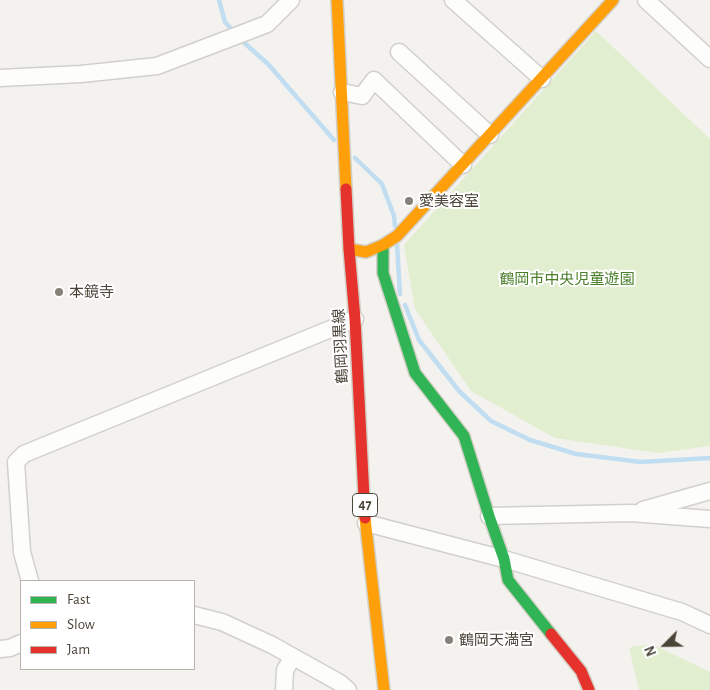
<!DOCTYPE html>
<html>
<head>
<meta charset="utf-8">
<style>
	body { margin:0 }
	#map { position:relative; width:710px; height:690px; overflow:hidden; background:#f4f2ee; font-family:"Alegreya Sans",sans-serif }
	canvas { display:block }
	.legend { position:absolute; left:20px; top:580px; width:175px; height:90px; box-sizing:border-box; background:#fff; border:1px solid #b7b4b0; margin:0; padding:6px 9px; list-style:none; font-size:15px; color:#4b4439 }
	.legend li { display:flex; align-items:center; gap:10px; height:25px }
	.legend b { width:25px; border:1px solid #b7b4b0 }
	.north { position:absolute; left:640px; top:620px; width:50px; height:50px; -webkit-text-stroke:4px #fff; paint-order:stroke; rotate:247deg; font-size:14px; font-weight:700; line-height:20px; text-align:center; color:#4b4439 }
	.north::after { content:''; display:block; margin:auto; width:18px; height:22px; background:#4b4439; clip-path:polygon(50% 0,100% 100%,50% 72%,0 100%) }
</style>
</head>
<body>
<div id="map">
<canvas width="710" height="690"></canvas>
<ul class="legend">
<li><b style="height:6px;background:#30b455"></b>Fast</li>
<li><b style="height:6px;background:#ff9f0a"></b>Slow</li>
<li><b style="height:6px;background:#e5322d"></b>Jam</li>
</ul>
<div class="north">N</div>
</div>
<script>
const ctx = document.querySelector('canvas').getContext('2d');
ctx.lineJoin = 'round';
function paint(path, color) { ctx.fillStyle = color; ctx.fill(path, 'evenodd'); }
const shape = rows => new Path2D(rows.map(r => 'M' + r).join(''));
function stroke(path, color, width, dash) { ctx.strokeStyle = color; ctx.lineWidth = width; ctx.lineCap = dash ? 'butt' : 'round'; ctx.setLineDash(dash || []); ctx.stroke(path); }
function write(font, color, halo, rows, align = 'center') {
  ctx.font = font + ' "Alegreya Sans","Noto Sans JP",sans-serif'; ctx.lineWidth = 4; ctx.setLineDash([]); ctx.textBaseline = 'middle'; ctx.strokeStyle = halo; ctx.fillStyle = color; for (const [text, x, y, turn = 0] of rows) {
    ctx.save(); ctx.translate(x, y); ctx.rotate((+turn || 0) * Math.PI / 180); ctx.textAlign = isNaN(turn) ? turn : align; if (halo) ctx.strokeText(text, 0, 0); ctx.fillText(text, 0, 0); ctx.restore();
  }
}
const green = shape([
	[596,31,710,139,710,446,658,453,555,438,471,391,415,309,404,245],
	[654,645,710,672,710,690,639,690,629,648,635,646]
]);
const stream = shape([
	[219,0,225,22,234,32],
	[239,38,268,64,334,140],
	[355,158,382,184,394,216,395,226],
	[397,244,400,294],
	[405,305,419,340,459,391,491,421,530,440,576,454,641,462,710,458]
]);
const street = shape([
	[453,0,542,79],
	[646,0,710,59],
	[399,52,490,135],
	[0,78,81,74,157,66,267,24,291,0],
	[342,92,362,96,374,80,463,165],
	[643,510,710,491],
	[489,516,631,513,710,519],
	[366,523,504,559,682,612,710,625],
	[30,581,22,552,16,462,24,454,355,319],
	[194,615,222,622,272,645,340,683,348,690],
	[0,649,10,648,21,643],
	[284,690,285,670,293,657]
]);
const fast = shape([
	[383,245,383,273,415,373,464,436,489,516,504,559,508,580,551,634]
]);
const slow = shape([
	[337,0,346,189],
	[349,249,366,252,383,245,397,236,613,0],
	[365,518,384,690]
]);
const jam = shape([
	[346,189,349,249,355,319,365,518],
	[551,634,581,671,589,690]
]);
const markers = [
	[409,201,5,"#868178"],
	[59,292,5,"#868178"],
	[449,640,5,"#868178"]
];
const shields = [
	[365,505,25]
];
const shieldNames = [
	["47",365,505]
];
const poiNames = [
	["愛美容室",419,201],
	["本鏡寺",69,292],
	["鶴岡天満宮",459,640]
];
const parkNames = [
	["鶴岡市中央児童遊園",567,279]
];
const streetNames = [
	["鶴岡羽黒線",341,346,-93]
];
paint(green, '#e1eecf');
stroke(stream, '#c0ddf1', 4.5);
stroke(street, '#d2d0cb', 19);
stroke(fast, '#d3cfc5', 14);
stroke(slow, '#d3cfc5', 14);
stroke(jam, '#d3cfc5', 14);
stroke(street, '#fdfdfc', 16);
stroke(fast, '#30b455', 11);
stroke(slow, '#ff9f0a', 11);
stroke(jam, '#e5322d', 11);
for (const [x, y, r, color] of markers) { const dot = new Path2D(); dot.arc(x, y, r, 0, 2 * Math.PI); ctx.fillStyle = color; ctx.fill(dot); stroke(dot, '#fff', 2); }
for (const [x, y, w] of shields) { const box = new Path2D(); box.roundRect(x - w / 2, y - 11.5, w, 23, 4); ctx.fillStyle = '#fff'; ctx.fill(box); stroke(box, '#4b4439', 1); }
write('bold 14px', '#4b4439', null, shieldNames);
write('15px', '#4b4439', '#fff', poiNames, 'left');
write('15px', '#4a7f2a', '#fff', parkNames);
write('15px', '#4b4439', '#fff', streetNames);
</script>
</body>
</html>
